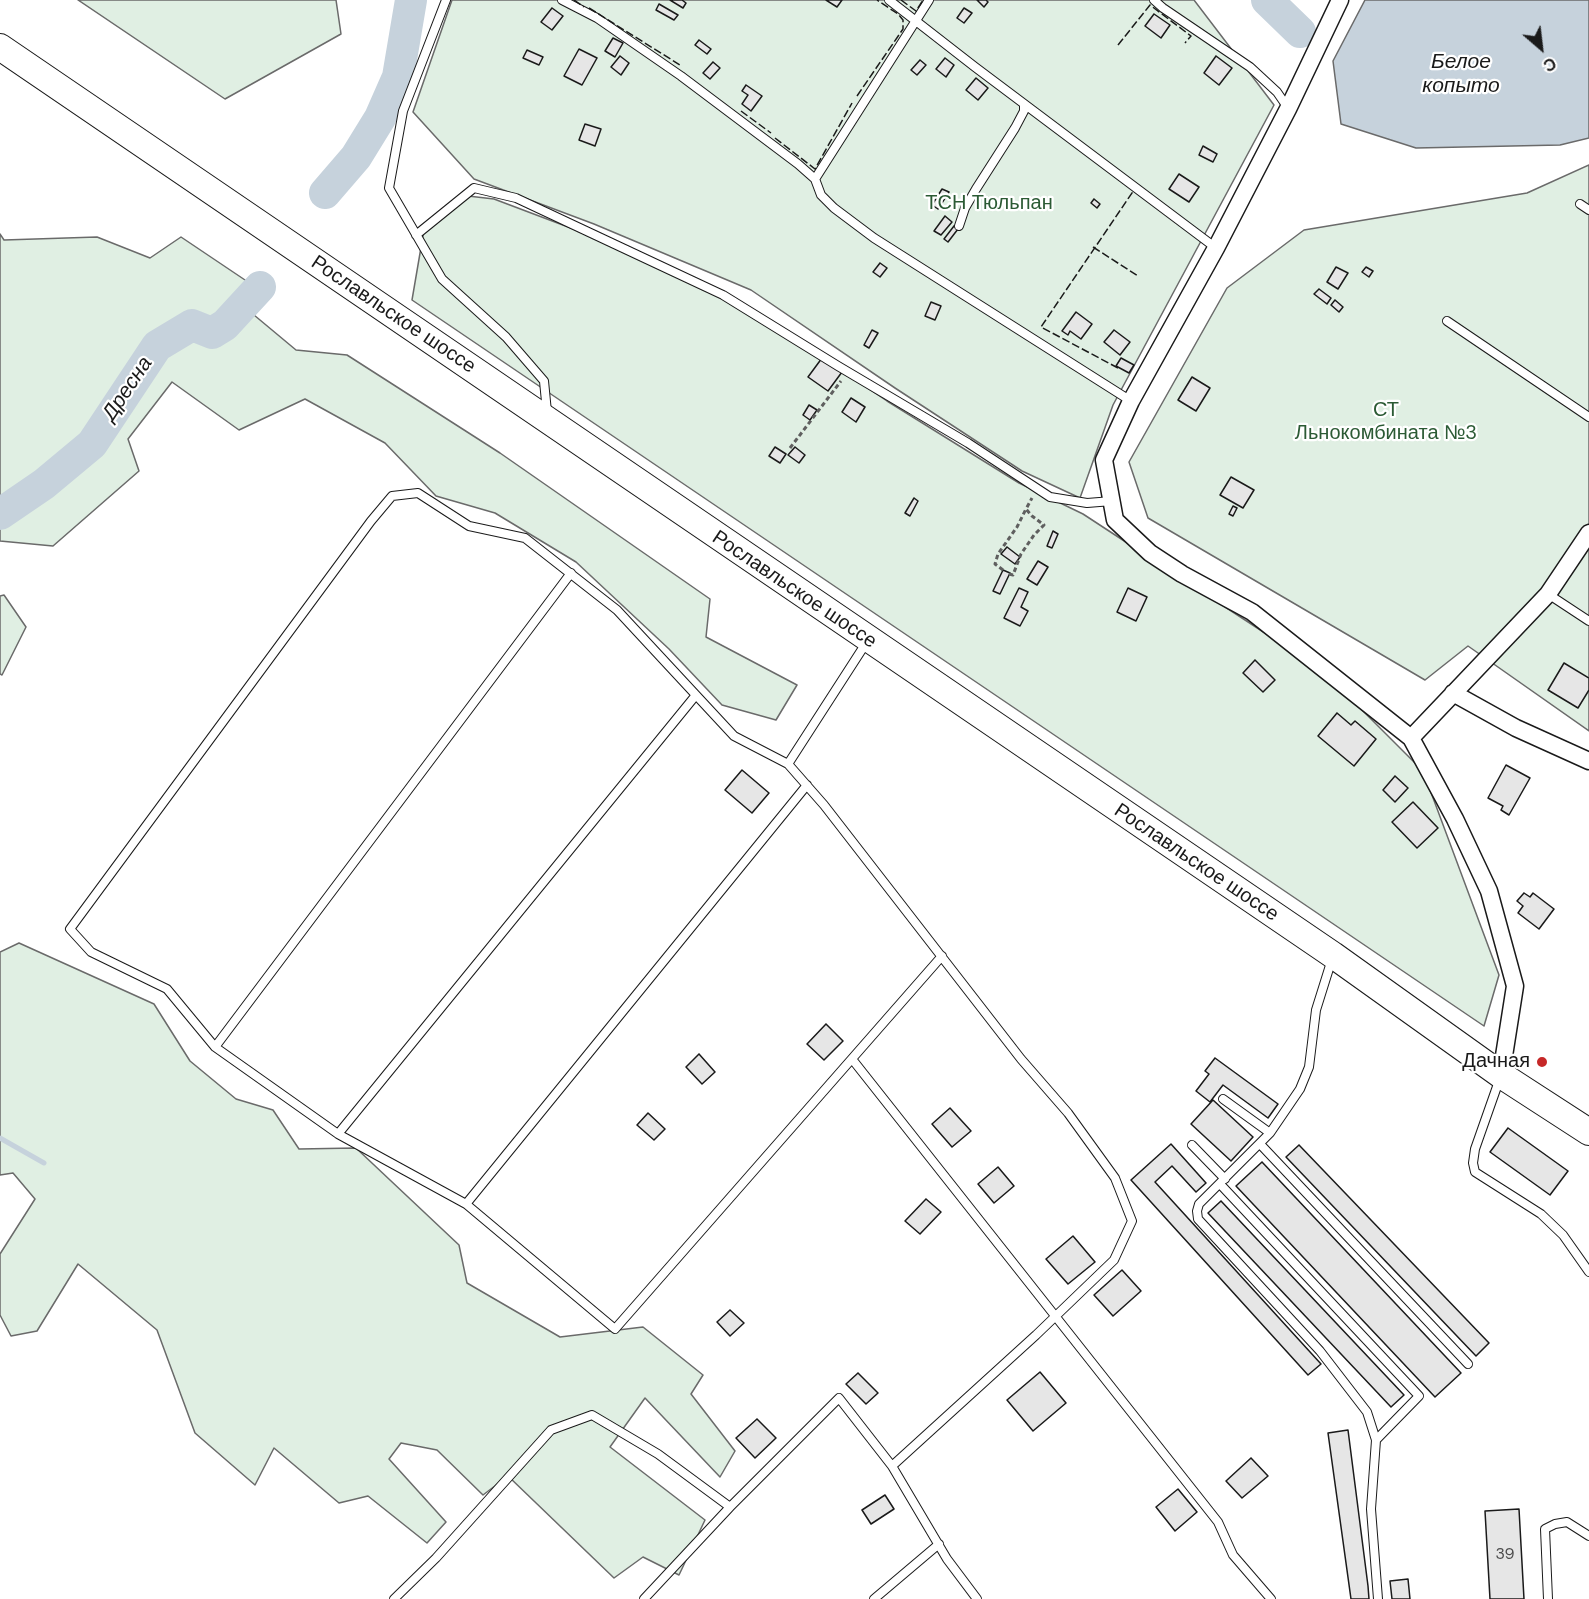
<!DOCTYPE html>
<html>
<head>
<meta charset="utf-8">
<style>
	body { margin:0 }
	#map { position:relative; width:1589px; height:1599px; overflow:hidden; background:#fff; font-family:"DM Sans",sans-serif }
	canvas { display:block }
	.north { position:absolute; left:1511px; top:18px; width:60px; height:60px; -webkit-text-stroke:4px #fff; paint-order:stroke; rotate:152deg; font-size:16px; font-weight:700; line-height:24px; text-align:center; color:#1a1a1a }
	.north::after { content:''; display:block; margin:auto; width:21px; height:27px; background:#1a1a1a; clip-path:polygon(50% 0,100% 100%,50% 72%,0 100%) }
</style>
</head>
<body>
<div id="map">
<canvas width="1589" height="1599"></canvas>
<div class="north">С</div>
</div>
<script>
const ctx = document.querySelector('canvas').getContext('2d');
ctx.lineJoin = 'round';
function paint(path, color) { ctx.fillStyle = color; ctx.fill(path, 'evenodd'); }
const shape = rows => new Path2D(rows.map(r => 'M' + r).join(''));
function stroke(path, color, width, dash) { ctx.strokeStyle = color; ctx.lineWidth = width; ctx.lineCap = dash ? 'butt' : 'round'; ctx.setLineDash(dash || []); ctx.stroke(path); }
function write(font, color, halo, rows, align = 'center') {
  ctx.font = font + ' "DM Sans",sans-serif'; ctx.lineWidth = 4.5; ctx.setLineDash([]); ctx.textBaseline = 'middle'; ctx.strokeStyle = halo; ctx.fillStyle = color; for (const [text, x, y, turn = 0] of rows) {
    ctx.save(); ctx.translate(x, y); ctx.rotate((+turn || 0) * Math.PI / 180); ctx.textAlign = isNaN(turn) ? turn : align; if (halo) ctx.strokeText(text, 0, 0); ctx.fillText(text, 0, 0); ctx.restore();
  }
}
const green = shape([
	[78,0,336,0,341,34,225,99,78,0],
	[452,0,1194,0,1274,105,1113,405,1080,498,1022,471,895,388,751,290,594,224,474,179,413,112,452,0],
	[1589,165,1589,731,1468,646,1425,680,1148,518,1129,462,1227,288,1304,230,1527,193,1589,165],
	[468,196,494,199,584,233,744,305,887,401,1019,483,1083,514,1323,671,1423,771,1499,975,1484,1026,412,300,425,224,468,196],
	[0,234,4,240,97,237,150,258,181,237,248,282,242,305,296,350,347,355,500,453,710,599,706,637,797,685,776,720,722,705,669,649,576,562,495,513,436,496,385,443,305,399,239,430,172,382,128,439,139,471,53,546,0,541,0,234],
	[4,595,26,627,2,675,0,674,0,596,4,595],
	[19,943,154,1004,190,1061,236,1099,273,1110,299,1149,356,1148,459,1245,467,1283,560,1337,643,1327,703,1375,691,1394,735,1451,720,1477,645,1398,610,1447,705,1520,679,1575,643,1557,614,1578,508,1476,483,1495,437,1450,401,1443,389,1459,446,1522,427,1543,368,1496,339,1503,274,1448,255,1485,195,1433,157,1330,78,1264,37,1331,11,1336,0,1315,0,1254,35,1199,13,1173,0,1175,0,952,19,943]
]);
const water = shape([
	[1365,0,1589,0,1589,138,1560,145,1416,148,1341,124,1333,61,1365,0]
]);
const stream = shape([
	[0,1138,44,1163]
]);
const river = shape([
	[1267,0,1300,32],
	[325,193,356,157,380,118,398,77,411,0],
	[0,514,44,484,92,444,157,346,192,325,212,333,225,325,260,287]
]);
const building = shape([
	[670,0,682,0,686,3,683,8,670,0],
	[826,0,842,0,837,7,826,0],
	[977,0,986,0,988,2,984,7,977,0],
	[659,4,678,15,674,20,656,10,659,4],
	[552,8,563,16,552,30,541,22,552,8],
	[964,8,972,13,964,23,957,18,964,8],
	[1154,14,1170,25,1161,38,1145,26,1154,14],
	[613,38,623,43,615,57,605,51,613,38],
	[699,40,711,49,707,54,695,45,699,40],
	[579,49,597,58,582,85,564,76,579,49],
	[527,50,543,57,539,65,523,58,527,50],
	[620,56,629,63,621,75,611,67,620,56],
	[1216,56,1232,68,1219,85,1204,73,1216,56],
	[945,58,954,65,946,77,936,69,945,58],
	[920,60,926,65,917,75,911,70,920,60],
	[713,62,720,68,710,79,703,73,713,62],
	[976,78,988,88,978,100,966,90,976,78],
	[746,85,762,96,751,111,742,104,748,95,742,91,746,85],
	[585,124,601,129,595,146,579,140,585,124],
	[1203,146,1217,154,1213,162,1199,155,1203,146],
	[1179,174,1199,187,1189,202,1169,189,1179,174],
	[942,189,949,192,938,209,932,205,942,189],
	[1094,199,1100,204,1097,208,1091,203,1094,199],
	[945,216,952,222,941,235,934,231,945,216],
	[954,226,958,229,948,242,944,239,954,226],
	[880,263,887,268,880,277,873,272,880,263],
	[1336,267,1348,273,1338,289,1327,282,1336,267],
	[1366,267,1373,271,1369,277,1362,272,1366,267],
	[1319,289,1331,298,1327,304,1314,294,1319,289],
	[1335,300,1343,307,1339,312,1331,305,1335,300],
	[931,302,941,306,935,320,925,316,931,302],
	[1076,312,1092,324,1081,339,1070,331,1068,335,1062,331,1076,312],
	[872,330,878,333,869,348,864,345,872,330],
	[1114,330,1130,342,1120,355,1104,342,1114,330],
	[822,358,842,372,828,391,808,377,822,358],
	[1121,358,1134,365,1129,373,1116,366,1121,358],
	[1192,377,1210,388,1196,411,1178,400,1192,377],
	[851,398,865,407,856,422,842,412,851,398],
	[809,405,817,410,810,420,803,415,809,405],
	[775,447,786,454,780,463,769,456,775,447],
	[795,447,805,455,799,463,788,455,795,447],
	[1231,477,1254,490,1243,508,1220,495,1231,477],
	[914,498,918,501,910,516,905,513,914,498],
	[1233,506,1237,508,1233,516,1229,514,1233,506],
	[1053,531,1058,534,1052,548,1047,546,1053,531],
	[1007,547,1020,557,1015,564,1001,554,1007,547],
	[1038,561,1048,567,1037,585,1027,579,1038,561],
	[1003,570,1010,573,1000,594,993,591,1003,570],
	[1019,588,1028,592,1021,607,1028,611,1020,626,1004,618,1019,588],
	[1128,588,1147,597,1136,621,1117,612,1128,588],
	[1255,660,1275,680,1263,692,1243,673,1255,660],
	[1564,663,1589,678,1589,690,1578,708,1548,690,1564,663],
	[1337,713,1351,725,1355,721,1376,739,1354,766,1318,736,1337,713],
	[1506,765,1530,778,1509,815,1501,810,1503,806,1488,798,1506,765],
	[742,770,769,793,752,813,725,790,742,770],
	[1395,776,1408,788,1395,802,1383,790,1395,776],
	[1413,802,1438,828,1417,848,1392,822,1413,802],
	[1524,893,1530,897,1533,893,1554,909,1539,929,1518,913,1523,906,1517,901,1524,893],
	[826,1024,843,1041,824,1060,807,1044,826,1024],
	[699,1054,715,1072,702,1084,686,1067,699,1054],
	[1215,1058,1278,1104,1268,1118,1223,1085,1210,1102,1196,1091,1209,1074,1205,1071,1215,1058],
	[1213,1100,1253,1137,1231,1161,1191,1124,1213,1100],
	[950,1108,971,1131,952,1147,932,1124,950,1108],
	[648,1113,665,1129,654,1140,637,1125,648,1113],
	[1508,1128,1568,1171,1550,1195,1490,1152,1508,1128],
	[1171,1144,1206,1183,1196,1192,1172,1166,1155,1182,1321,1364,1308,1375,1131,1180,1171,1144],
	[1299,1145,1489,1343,1476,1356,1286,1157,1299,1145],
	[1262,1162,1461,1373,1435,1397,1236,1186,1262,1162],
	[998,1167,1014,1186,994,1203,978,1184,998,1167],
	[926,1199,941,1212,920,1234,905,1221,926,1199],
	[1221,1201,1404,1395,1391,1407,1208,1213,1221,1201],
	[1073,1236,1095,1262,1068,1284,1046,1259,1073,1236],
	[1122,1270,1141,1291,1113,1316,1094,1295,1122,1270],
	[730,1310,744,1323,730,1336,717,1322,730,1310],
	[1040,1372,1066,1403,1033,1431,1007,1400,1040,1372],
	[858,1373,878,1393,866,1404,846,1384,858,1373],
	[757,1419,776,1438,755,1458,736,1438,757,1419],
	[1348,1430,1368,1586,1369,1599,1351,1599,1328,1433,1348,1430],
	[1251,1458,1268,1476,1242,1498,1226,1481,1251,1458],
	[1178,1489,1197,1512,1175,1531,1156,1507,1178,1489],
	[885,1495,894,1509,871,1524,862,1510,885,1495],
	[1519,1509,1524,1599,1490,1599,1485,1511,1519,1509],
	[1408,1579,1410,1599,1392,1599,1390,1581,1408,1579]
]);
const path = shape([
	[790,448,841,381],
	[1003,570,995,564,998,554,1017,527,1026,509],
	[1009,574,1013,575,1021,554,1034,535,1044,525,1032,516,1026,509,1032,498]
]);
const service = shape([
	[446,0,403,111,389,188,442,279,506,337,544,381,547,412],
	[562,0,597,18,681,76,798,164,815,179],
	[889,0,975,67,1216,248],
	[929,0,815,179,821,195,834,208,874,238,1131,401],
	[1154,0,1163,8,1250,67,1277,92,1288,108],
	[1580,204,1589,210],
	[959,226,965,208,976,189,1015,128,1024,111,1024,104],
	[416,235,474,188,516,198,723,295,838,366,968,443,1050,497,1087,503,1112,501],
	[1447,321,1589,417],
	[1548,594,1589,621],
	[868,640,788,764,824,805,1021,1059,1068,1113,1115,1178,1132,1221,1114,1260,1036,1335,892,1466],
	[788,764,734,736,617,610,525,538,469,526,418,493,392,496,371,521,70,929,91,952,167,989,215,1047,338,1134,466,1204,615,1329,942,956],
	[1332,959,1316,1010,1309,1067,1300,1089,1270,1133,1199,1204,1197,1211,1198,1219,1320,1351,1367,1412,1376,1440,1371,1509,1378,1599],
	[215,1047,571,573],
	[852,1059,1218,1522,1233,1555,1271,1599],
	[1500,1078,1475,1149,1473,1163,1475,1172,1541,1214,1563,1235,1589,1272],
	[1223,1099,1270,1133],
	[338,1134,696,695],
	[1260,1144,1468,1364],
	[1192,1145,1225,1179],
	[1220,1184,1419,1396,1376,1440],
	[466,1204,807,785],
	[394,1599,436,1558,551,1430,592,1415,658,1454,730,1507],
	[644,1599,730,1507,839,1398,892,1466,947,1559,977,1599],
	[874,1599,939,1544],
	[1548,1599,1545,1529,1555,1524,1567,1522,1589,1536]
]);
const minor = shape([
	[1340,0,1288,109,1216,248,1131,401,1104,460,1115,520,1150,553,1182,574,1252,612,1411,738,1455,819,1489,891,1515,986,1501,1075],
	[1453,693,1516,728,1589,761],
	[1411,738,1548,594,1589,533]
]);
const primary = shape([
	[0,47,1333,955,1501,1075,1589,1132]
]);
const fence = shape([
	[574,0,584,7],
	[901,0,916,11,923,0],
	[589,8,680,65],
	[1118,45,1150,5,1191,36,1185,43],
	[857,96,903,29,903,20,898,14,877,0],
	[741,111,771,133],
	[775,138,815,169,852,103],
	[1093,247,1138,276],
	[1118,368,1041,327,1134,190]
]);
const markers = [
	[1542,1062,6,"#c62828"]
];
const numberNames = [
	["39",1505,1555]
];
const parkNames = [
	["ТСН Тюльпан",989,204],
	["СТ",1386,411],
	["Льнокомбината №3",1386,434]
];
const streetNames = [
	["Рославльское шоссе",393,315,34],
	["Рославльское шоссе",794,590,34],
	["Рославльское шоссе",1196,863,34]
];
const poiNames = [
	["Дачная",1530,1062]
];
const waterNames = [
	["Белое",1461,62],
	["копыто",1461,86],
	["Дресна",128,389,-56]
];
paint(green, '#e0efe3');
stroke(green, '#6a6a6a', 1.5);
paint(water, '#c6d2dc');
stroke(water, '#6a6a6a', 1.5);
stroke(stream, '#c6d2dc', 5);
stroke(river, '#c6d2dc', 32);
paint(building, '#e6e6e6');
stroke(building, '#1a1a1a', 1.5);
stroke(service, '#1a1a1a', 10);
stroke(minor, '#1a1a1a', 19);
stroke(primary, '#1a1a1a', 28);
stroke(path, '#5f5f5f', 3, [4.5, 3]);
stroke(service, '#fff', 8);
stroke(minor, '#fff', 16);
stroke(primary, '#fff', 26);
stroke(fence, '#1a1a1a', 1.5, [8, 3]);
for (const [x, y, r, color] of markers) { const dot = new Path2D(); dot.arc(x, y, r, 0, 2 * Math.PI); ctx.fillStyle = color; ctx.fill(dot); stroke(dot, '#fff', 2); }
write('16px', '#4d4d4d', null, numberNames);
write('20px', '#2b5a34', '#fff', parkNames);
write('20px', '#1a1a1a', '#fff', streetNames);
write('20px', '#1a1a1a', '#fff', poiNames, 'right');
write('italic 21px', '#1a1a1a', '#fff', waterNames);
</script>
</body>
</html>
